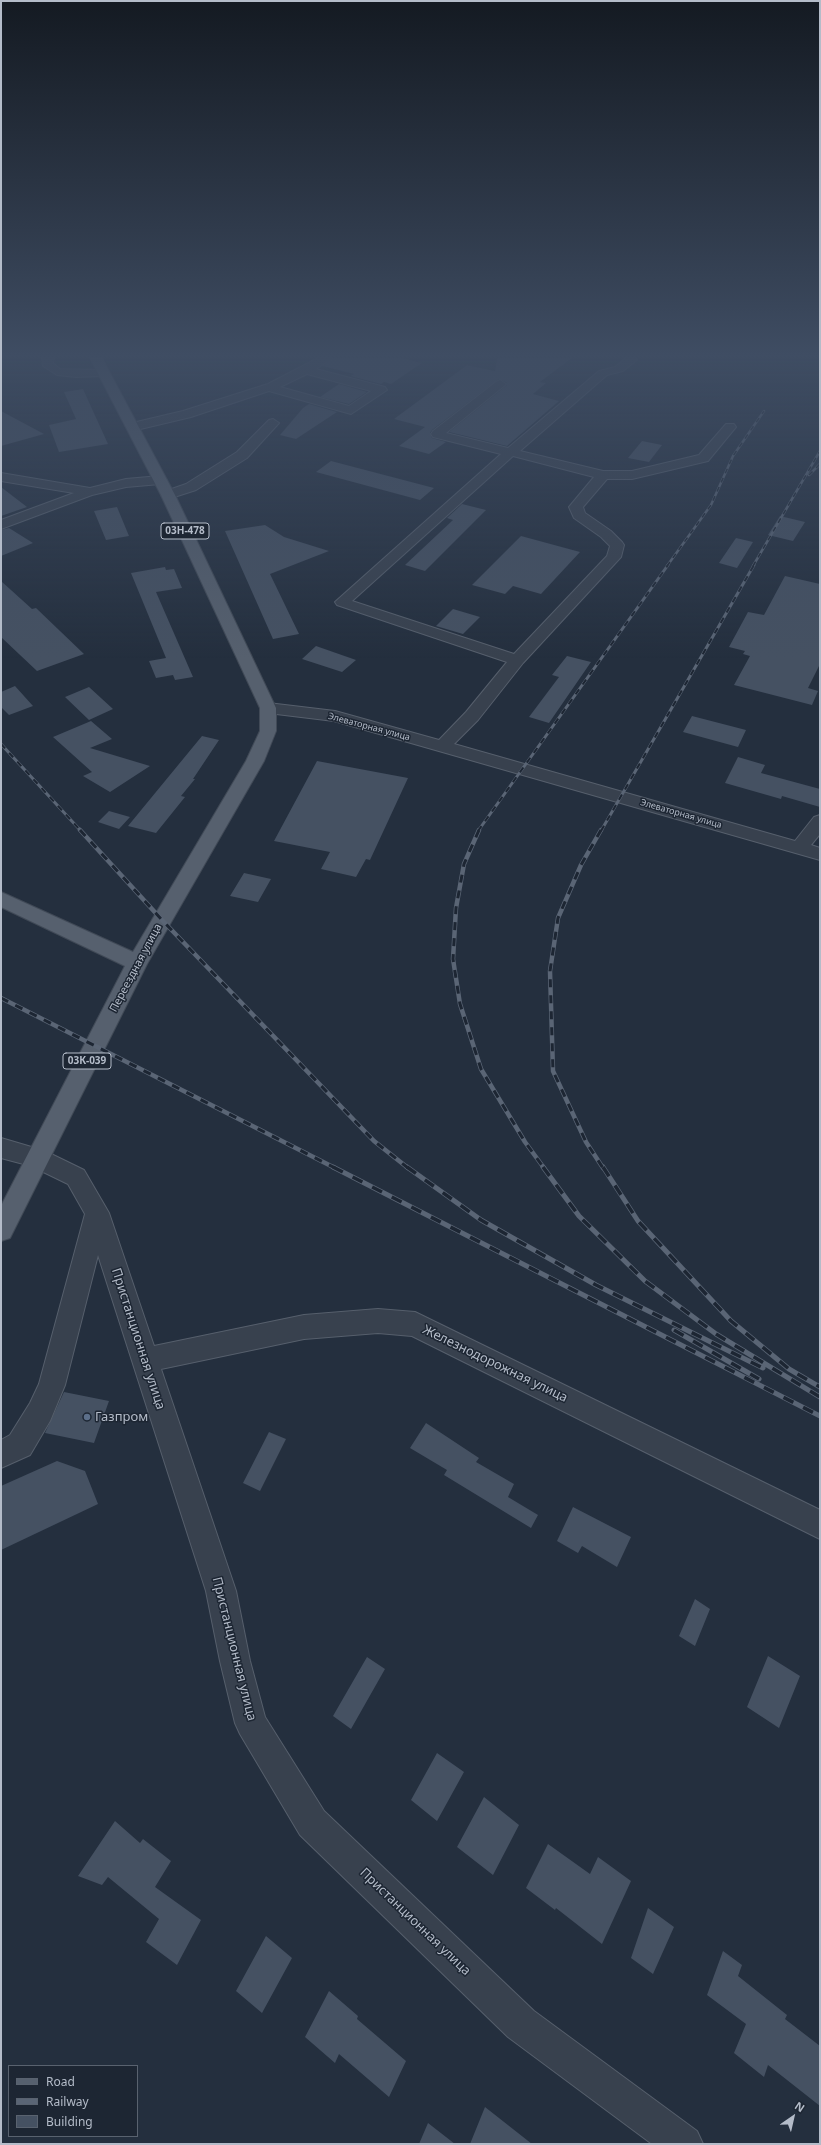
<!DOCTYPE html>
<html>
<head>
<meta charset="utf-8">
<style>
	body { margin:0 }
	#map { position:relative; width:821px; height:2145px; overflow:hidden; background:#242f3e; font-family:"Noto Sans",sans-serif }
	canvas { display:block }
	.frame { position:absolute; inset:0; border:2px solid #b4bcc9; pointer-events:none }
	.legend { position:absolute; left:8px; top:2065px; width:130px; height:72px; box-sizing:border-box; background:#1d2633; border:1px solid #59626f; margin:0; padding:5px 7px; list-style:none; font-size:12px; color:#b4bcc9 }
	.legend li { display:flex; align-items:center; gap:8px; height:20px }
	.legend b { width:20px; border:1px solid #59626f }
	.north { position:absolute; left:773px; top:2097px; width:40px; height:40px; -webkit-text-stroke:3px #1d2633; paint-order:stroke; rotate:34deg; font-size:11px; font-weight:700; line-height:16px; text-align:center; color:#b4bcc9 }
	.north::after { content:''; display:block; margin:auto; width:14px; height:18px; background:#b4bcc9; clip-path:polygon(50% 0,100% 100%,50% 72%,0 100%) }
</style>
</head>
<body>
<div id="map">
<canvas width="821" height="2145"></canvas>
<div class="frame"></div>
<ul class="legend">
<li><b style="height:5px;background:#56606e"></b>Road</li>
<li><b style="height:5px;background:#5a6575"></b>Railway</li>
<li><b style="height:11px;background:#455162"></b>Building</li>
</ul>
<div class="north">N</div>
</div>
<script>
const ctx = document.querySelector('canvas').getContext('2d');
ctx.lineJoin = 'round';
function paint(path, color) { ctx.fillStyle = color; ctx.fill(path, 'evenodd'); }
const shape = rows => new Path2D(rows.map(r => 'M' + r).join(''));
function stroke(path, color, width, dash) { ctx.strokeStyle = color; ctx.lineWidth = width; ctx.lineCap = dash ? 'butt' : 'round'; ctx.setLineDash(dash || []); ctx.stroke(path); }
function write(font, color, halo, rows, align = 'center') {
  ctx.font = font + ' "Noto Sans",sans-serif'; ctx.lineWidth = 3; ctx.setLineDash([]); ctx.textBaseline = 'middle'; ctx.strokeStyle = halo; ctx.fillStyle = color; for (const [text, x, y, turn = 0] of rows) {
    ctx.save(); ctx.translate(x, y); ctx.rotate((+turn || 0) * Math.PI / 180); ctx.textAlign = isNaN(turn) ? turn : align; if (halo) ctx.strokeText(text, 0, 0); ctx.fillText(text, 0, 0); ctx.restore();
  }
}
const building = shape([
	[333,358,402,358,422,363,391,384,384,382,381,384,350,376,354,374,322,366],
	[497,358,572,358,540,382,546,383,533,394,559,401,507,446,449,432,507,385,507,383,499,379,432,430,430,433,432,438,446,442,429,454,399,446,425,427,394,419,467,365,495,371],
	[339,384,367,392,349,404,320,397],
	[83,389,108,444,59,452,49,425,76,419,64,392],
	[309,404,337,412,296,439,280,435,303,408],
	[1,411,44,434,1,446],
	[642,441,662,445,649,462,628,458],
	[331,461,434,488,420,500,316,472],
	[1,487,27,507,1,516],
	[462,504,486,510,425,571,405,565,453,520,447,518],
	[117,507,129,536,106,540,94,511],
	[780,516,805,522,793,541,768,535],
	[265,525,284,537,329,551,270,574,299,634,273,639,225,531],
	[9,528,33,543,1,556,1,530],
	[521,536,580,552,541,594,513,586,505,594,472,585],
	[736,538,753,542,737,568,719,563],
	[165,567,166,570,174,569,182,588,156,592,193,677,175,680,173,675,156,678,149,661,166,658,131,573],
	[785,576,820,584,820,664,808,688,818,691,812,705,734,685,750,656,743,654,745,651,729,647,748,612,764,615],
	[1,581,32,609,36,608,84,654,37,671,1,637],
	[453,609,480,617,463,634,436,626],
	[316,646,356,660,342,672,302,659],
	[567,656,591,662,549,723,529,717,559,677,552,675],
	[15,686,33,706,9,715,1,707,1,692],
	[89,687,113,709,89,720,65,697],
	[692,716,746,730,738,747,683,732],
	[91,721,112,739,90,748,150,766,110,792,83,776,92,772,53,737],
	[202,736,219,740,193,779,195,779,181,796,185,797,156,833,128,826],
	[738,757,765,765,761,773,820,789,820,807,782,796,781,799,725,783],
	[317,761,408,778,370,860,366,859,356,877,321,869,330,852,274,841],
	[109,811,130,817,119,829,98,822],
	[244,873,271,879,258,902,230,896],
	[64,1392,109,1401,94,1443,45,1433],
	[426,1423,479,1458,476,1462,514,1484,508,1497,538,1515,531,1528,444,1475,447,1470,410,1448],
	[269,1432,286,1439,260,1491,243,1483],
	[57,1461,85,1471,98,1504,1,1550,1,1486],
	[573,1507,631,1537,617,1567,582,1546,578,1553,557,1541],
	[695,1599,710,1609,695,1646,679,1636],
	[768,1656,800,1676,779,1728,747,1707],
	[367,1657,385,1669,351,1729,333,1716],
	[437,1753,464,1772,437,1821,411,1800],
	[484,1797,519,1825,493,1875,457,1847],
	[115,1821,140,1843,143,1839,171,1861,155,1887,201,1920,177,1965,146,1942,159,1919,108,1877,102,1885,78,1876],
	[548,1844,590,1874,598,1857,631,1881,602,1944,556,1908,555,1910,526,1888],
	[648,1908,674,1927,653,1974,631,1958],
	[266,1936,292,1958,262,2013,236,1991],
	[723,1951,742,1965,738,1976,787,2015,785,2019,820,2046,820,2106,768,2065,764,2077,734,2053,746,2024,707,1995],
	[329,1991,358,2016,357,2019,406,2061,389,2097,339,2054,335,2063,305,2037],
	[485,2107,532,2144,470,2144],
	[428,2123,455,2144,419,2144]
]);
const minor = shape([
	[42,358,54,358,53,363,60,369,103,370,109,373,103,376,76,377,57,375,43,366,42,358],
	[318,358,332,358,316,369,385,387,387,390,351,414,269,391,191,417,132,431,126,427,128,424,183,411,268,384,318,358],
	[307,374,371,391,349,406,280,387,307,374],
	[626,358,635,358,637,360,623,371,607,375,520,451,603,471,632,471,699,455,726,424,734,424,736,427,708,461,632,479,607,479,583,507,585,513,611,531,622,542,624,545,621,557,523,663,478,720,454,744,795,841,814,817,820,815,820,834,811,845,820,848,820,860,334,721,268,713,262,712,260,708,262,704,268,703,335,711,439,740,466,712,507,662,337,605,335,602,501,454,433,437,431,434,433,431,496,382,500,380,506,384,504,386,446,433,508,448,599,371,615,367,626,358],
	[513,456,594,477,569,507,574,518,601,537,610,546,607,556,514,654,352,601,513,456],
	[273,419,279,423,247,458,196,490,168,499,163,498,161,495,163,492,186,484,237,452,269,420,273,419],
	[1,473,90,488,126,479,160,476,167,480,160,484,126,487,92,495,1,529,1,520,74,493,1,481,1,473],
	[1,1138,45,1151,84,1170,109,1213,154,1346,304,1315,378,1309,415,1312,820,1510,820,1539,412,1336,378,1333,304,1339,161,1369,236,1591,250,1661,265,1717,324,1811,534,2011,697,2131,703,2144,652,2144,508,2037,300,1835,240,1734,235,1723,220,1661,206,1591,98,1255,65,1385,50,1421,30,1455,1,1468,1,1440,10,1435,30,1403,39,1384,85,1214,68,1184,31,1166,1,1158,1,1138]
]);
const major = shape([
	[90,358,102,358,175,495,276,708,276,731,264,761,147,964,10,1238,1,1241,1,1206,125,966,1,907,1,892,133,952,246,761,260,731,260,708,161,495,90,358]
]);
const railFar3 = shape([
	[809,475,820,464],
	[667,566,711,505,733,456,764,411],
	[753,566,820,451]
]);
const railFar2 = shape([
	[1,744,81,831],
	[478,831,668,565],
	[601,831,754,565]
]);
const railFar1 = shape([
	[80,830,162,920,374,1141,408,1168],
	[479,830,464,864,456,908,453,959,460,1004,481,1069,525,1142,544,1168],
	[601,830,581,865,558,918,550,971,553,1071,586,1142,603,1168],
	[1,998,335,1168]
]);
const rail = shape([
	[333,1167,820,1416],
	[407,1167,481,1220,596,1285,763,1368],
	[543,1167,579,1216,645,1281,716,1334,820,1397],
	[603,1167,638,1221,731,1321,789,1369,820,1387],
	[674,1330,759,1379]
]);
const markers = [
	[87,1417,4,"#5c6f8a"]
];
const farStreetnames = [
	["Элеваторная улица",369,727,15],
	["Элеваторная улица",681,814,16]
];
const shields = [
	[185,531,48],
	[87,1061,48]
];
const shieldNames = [
	["03Н-478",185,531],
	["03К-039",87,1061]
];
const streetNames = [
	["Переездная улица",136,968,-62]
];
const nearStreetnames = [
	["Пристанционная улица",138,1339,72],
	["Железнодорожная улица",495,1364,26],
	["Пристанционная улица",234,1649,76],
	["Пристанционная улица",415,1922,44]
];
const nearPoinames = [
	["Газпром",95,1417]
];
paint(building, '#455162');
stroke(minor, '#565f6c', 2);
stroke(major, '#414a57', 2);
paint(minor, '#38414e');
paint(major, '#56606e');
stroke(railFar3, '#5a6575', 2.5);
stroke(railFar2, '#5a6575', 3);
stroke(railFar1, '#5a6575', 4.5);
stroke(rail, '#5a6575', 5);
stroke(railFar3, '#1d2633', 1.5, [5]);
stroke(railFar2, '#1d2633', 2, [6]);
stroke(railFar1, '#1d2633', 3, [8]);
stroke(rail, '#1d2633', 3.5, [11]);
const sky = ctx.createLinearGradient(0, 0, 0, 659);
sky.addColorStop(0, '#141a22');
sky.addColorStop(0.54, '#3f4d63');
sky.addColorStop(1, '#3f4d6300');
ctx.fillStyle = sky;
ctx.fillRect(0, 0, 821, 659);
for (const [x, y, r, color] of markers) { const dot = new Path2D(); dot.arc(x, y, r, 0, 2 * Math.PI); ctx.fillStyle = color; ctx.fill(dot); stroke(dot, '#1d2633', 1.5); }
write('9px', '#b4bcc9', '#1d2633', farStreetnames);
for (const [x, y, w] of shields) { const box = new Path2D(); box.roundRect(x - w / 2, y - 8, w, 16, 3); ctx.fillStyle = '#1d2633'; ctx.fill(box); stroke(box, '#b4bcc9', 1); }
write('bold 10px', '#b4bcc9', null, shieldNames);
write('11px', '#b4bcc9', '#1d2633', streetNames);
write('13px', '#b4bcc9', '#1d2633', nearStreetnames);
write('13px', '#b4bcc9', '#1d2633', nearPoinames, 'left');
</script>
</body>
</html>
